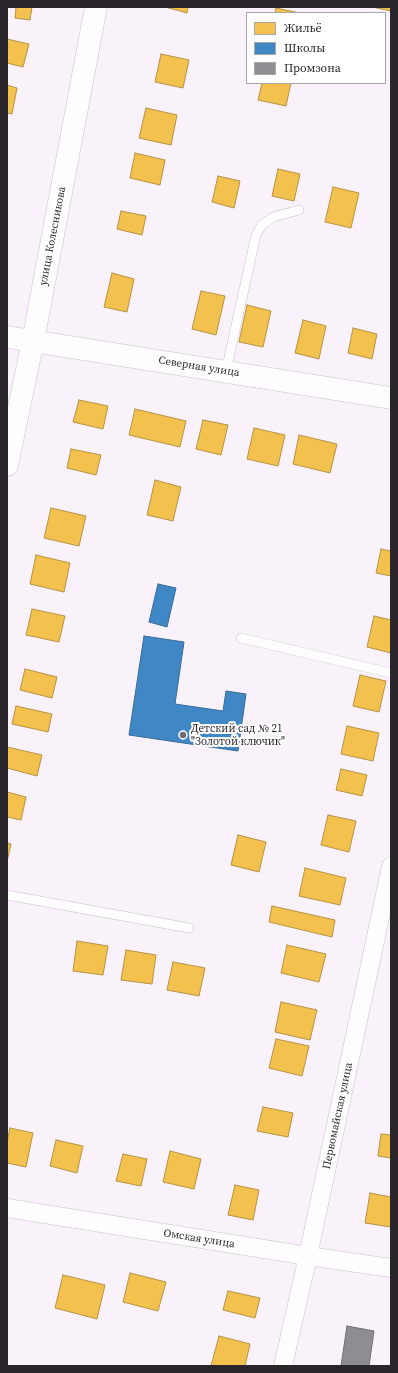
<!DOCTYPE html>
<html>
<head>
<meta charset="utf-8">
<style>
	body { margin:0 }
	#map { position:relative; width:398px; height:1373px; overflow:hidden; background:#f9f2fa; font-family:"Source Serif 4",serif }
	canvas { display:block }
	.frame { position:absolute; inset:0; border:8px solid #2a242b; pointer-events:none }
	.legend { position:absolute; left:246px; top:12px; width:140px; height:72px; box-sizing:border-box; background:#fff; border:1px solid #aaa7aa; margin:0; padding:5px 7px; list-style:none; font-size:12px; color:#2a242b }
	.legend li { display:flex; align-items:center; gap:8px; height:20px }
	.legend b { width:20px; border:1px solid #aaa7aa }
</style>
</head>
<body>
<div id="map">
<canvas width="398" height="1373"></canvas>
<div class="frame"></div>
<ul class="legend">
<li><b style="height:11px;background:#f2c14e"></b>Жильё</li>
<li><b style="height:11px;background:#3f88c5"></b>Школы</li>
<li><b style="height:11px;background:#8d8d92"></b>Промзона</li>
</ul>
</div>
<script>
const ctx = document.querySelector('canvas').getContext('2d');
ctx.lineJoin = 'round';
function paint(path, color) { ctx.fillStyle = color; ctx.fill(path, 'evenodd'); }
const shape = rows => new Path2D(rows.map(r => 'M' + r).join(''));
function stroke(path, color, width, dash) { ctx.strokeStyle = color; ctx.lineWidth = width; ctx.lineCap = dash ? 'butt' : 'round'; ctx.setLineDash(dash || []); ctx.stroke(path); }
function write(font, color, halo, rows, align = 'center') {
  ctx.font = font + ' "Source Serif 4",serif'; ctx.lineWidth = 4; ctx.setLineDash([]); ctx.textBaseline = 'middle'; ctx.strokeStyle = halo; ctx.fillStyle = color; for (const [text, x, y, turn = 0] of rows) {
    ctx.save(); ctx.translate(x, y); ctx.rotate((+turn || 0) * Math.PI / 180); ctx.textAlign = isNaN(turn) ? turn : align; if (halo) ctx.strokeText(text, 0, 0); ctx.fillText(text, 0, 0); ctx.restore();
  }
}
const homes = shape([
	[16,7,32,7,30,20,15,18,16,7],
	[165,7,188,7,187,13,165,7],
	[372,7,391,7,391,11,372,7],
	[276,8,300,13,275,13,276,8],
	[7,39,29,44,23,67,7,63,7,39],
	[161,54,189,60,183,88,155,82,161,54],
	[262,83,291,83,286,106,258,100,262,83],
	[7,85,17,88,12,114,7,113,7,85],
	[146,108,177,115,171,145,139,138,146,108],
	[135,153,165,160,160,185,130,178,135,153],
	[278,169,300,174,294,201,272,196,278,169],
	[218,176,240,181,234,208,212,202,218,176],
	[333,187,359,193,351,228,325,222,333,187],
	[121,211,146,216,142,235,117,229,121,211],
	[112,273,134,279,127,312,104,307,112,273],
	[201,291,225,296,216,335,192,329,201,291],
	[247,305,271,311,263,347,239,342,247,305],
	[303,320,326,326,319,359,295,353,303,320],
	[353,328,377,334,372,359,348,353,353,328],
	[79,400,108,406,103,429,73,422,79,400],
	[135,409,186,421,180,447,129,435,135,409],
	[203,420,228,425,221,455,196,449,203,420],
	[254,428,285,435,278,466,247,459,254,428],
	[299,435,337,444,330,473,293,464,299,435],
	[71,449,101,455,96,475,67,468,71,449],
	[155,480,181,487,173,521,147,515,155,480],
	[51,508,86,516,79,546,44,538,51,508],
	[381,549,391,551,391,576,376,573,381,549],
	[36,555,70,563,64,592,30,584,36,555],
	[32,609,65,616,59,642,26,635,32,609],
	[374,616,391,620,391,653,367,647,374,616],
	[25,669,57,677,52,698,20,690,25,669],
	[360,675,386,681,379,712,353,706,360,675],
	[16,706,52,714,48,732,12,724,16,706],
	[347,726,379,733,373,761,341,754,347,726],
	[7,747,42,755,37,776,7,768,7,747],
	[341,769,367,775,362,796,336,790,341,769],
	[7,792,26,797,21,820,7,817,7,792],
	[328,815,356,821,349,852,321,845,328,815],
	[238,835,266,842,259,872,231,865,238,835],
	[7,843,11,844,7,862,7,843],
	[305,868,346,878,340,905,299,896,305,868],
	[272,906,335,920,332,937,269,922,272,906],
	[77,941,108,946,103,975,73,971,77,941],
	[287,945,326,954,319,982,281,973,287,945],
	[126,950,156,955,152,984,121,980,126,950],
	[173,962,205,968,199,996,167,990,173,962],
	[281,1002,317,1010,310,1040,275,1032,281,1002],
	[276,1039,309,1046,302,1076,269,1068,276,1039],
	[263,1107,293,1113,288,1137,257,1131,263,1107],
	[10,1128,33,1133,26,1167,7,1163,7,1142,10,1128],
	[381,1134,391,1135,391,1158,378,1156,381,1134],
	[56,1140,83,1146,77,1173,50,1166,56,1140],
	[170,1151,201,1159,194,1189,163,1182,170,1151],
	[123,1154,147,1159,141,1186,116,1181,123,1154],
	[235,1185,259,1190,253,1220,228,1215,235,1185],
	[370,1193,391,1197,391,1227,365,1223,370,1193],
	[130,1273,166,1282,158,1311,123,1302,130,1273],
	[63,1275,105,1285,97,1319,55,1308,63,1275],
	[228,1291,260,1298,255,1318,223,1310,228,1291],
	[219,1336,250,1344,245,1366,211,1366,219,1336]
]);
const schools = shape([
	[158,584,176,588,167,627,149,622,158,584],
	[144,636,184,642,175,704,223,711,226,691,246,694,238,751,129,735,144,636]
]);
const industry = shape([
	[347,1326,374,1331,369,1366,341,1366,347,1326]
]);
const service = shape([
	[226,371,256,235,262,225,273,217,299,210],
	[241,638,391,673],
	[7,895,189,928]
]);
const minor = shape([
	[7,1208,308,1256,391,1268],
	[283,1366,308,1256,391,866]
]);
const tertiary = shape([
	[7,337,391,398],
	[7,465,33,341,96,7]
]);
const markers = [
	[183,735,4,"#726c73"]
];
const streetNames = [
	["улица Колесникова",53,236,-79],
	["Северная улица",199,367,9],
	["Первомайская улица",338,1116,-78],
	["Омская улица",199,1239,9]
];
const poiNames = [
	["Детский сад № 21",191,729],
	["\"Золотой ключик\"",191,742]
];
paint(homes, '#f2c14e');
stroke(homes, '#b69244', 1);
paint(schools, '#3f88c5');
stroke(schools, '#396a97', 1);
paint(industry, '#8d8d92');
stroke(industry, '#6f6e73', 1);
stroke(service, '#c7c0c8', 10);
stroke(minor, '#c7c0c8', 19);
stroke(tertiary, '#c7c0c8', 23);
stroke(service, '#fefdfe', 9);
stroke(minor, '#fefdfe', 18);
stroke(tertiary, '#fefdfe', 22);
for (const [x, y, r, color] of markers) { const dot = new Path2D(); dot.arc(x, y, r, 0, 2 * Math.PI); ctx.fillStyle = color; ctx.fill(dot); stroke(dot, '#fff', 1.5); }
write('11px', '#2a242b', '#fff', streetNames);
write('11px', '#2a242b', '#fff', poiNames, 'left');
</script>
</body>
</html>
